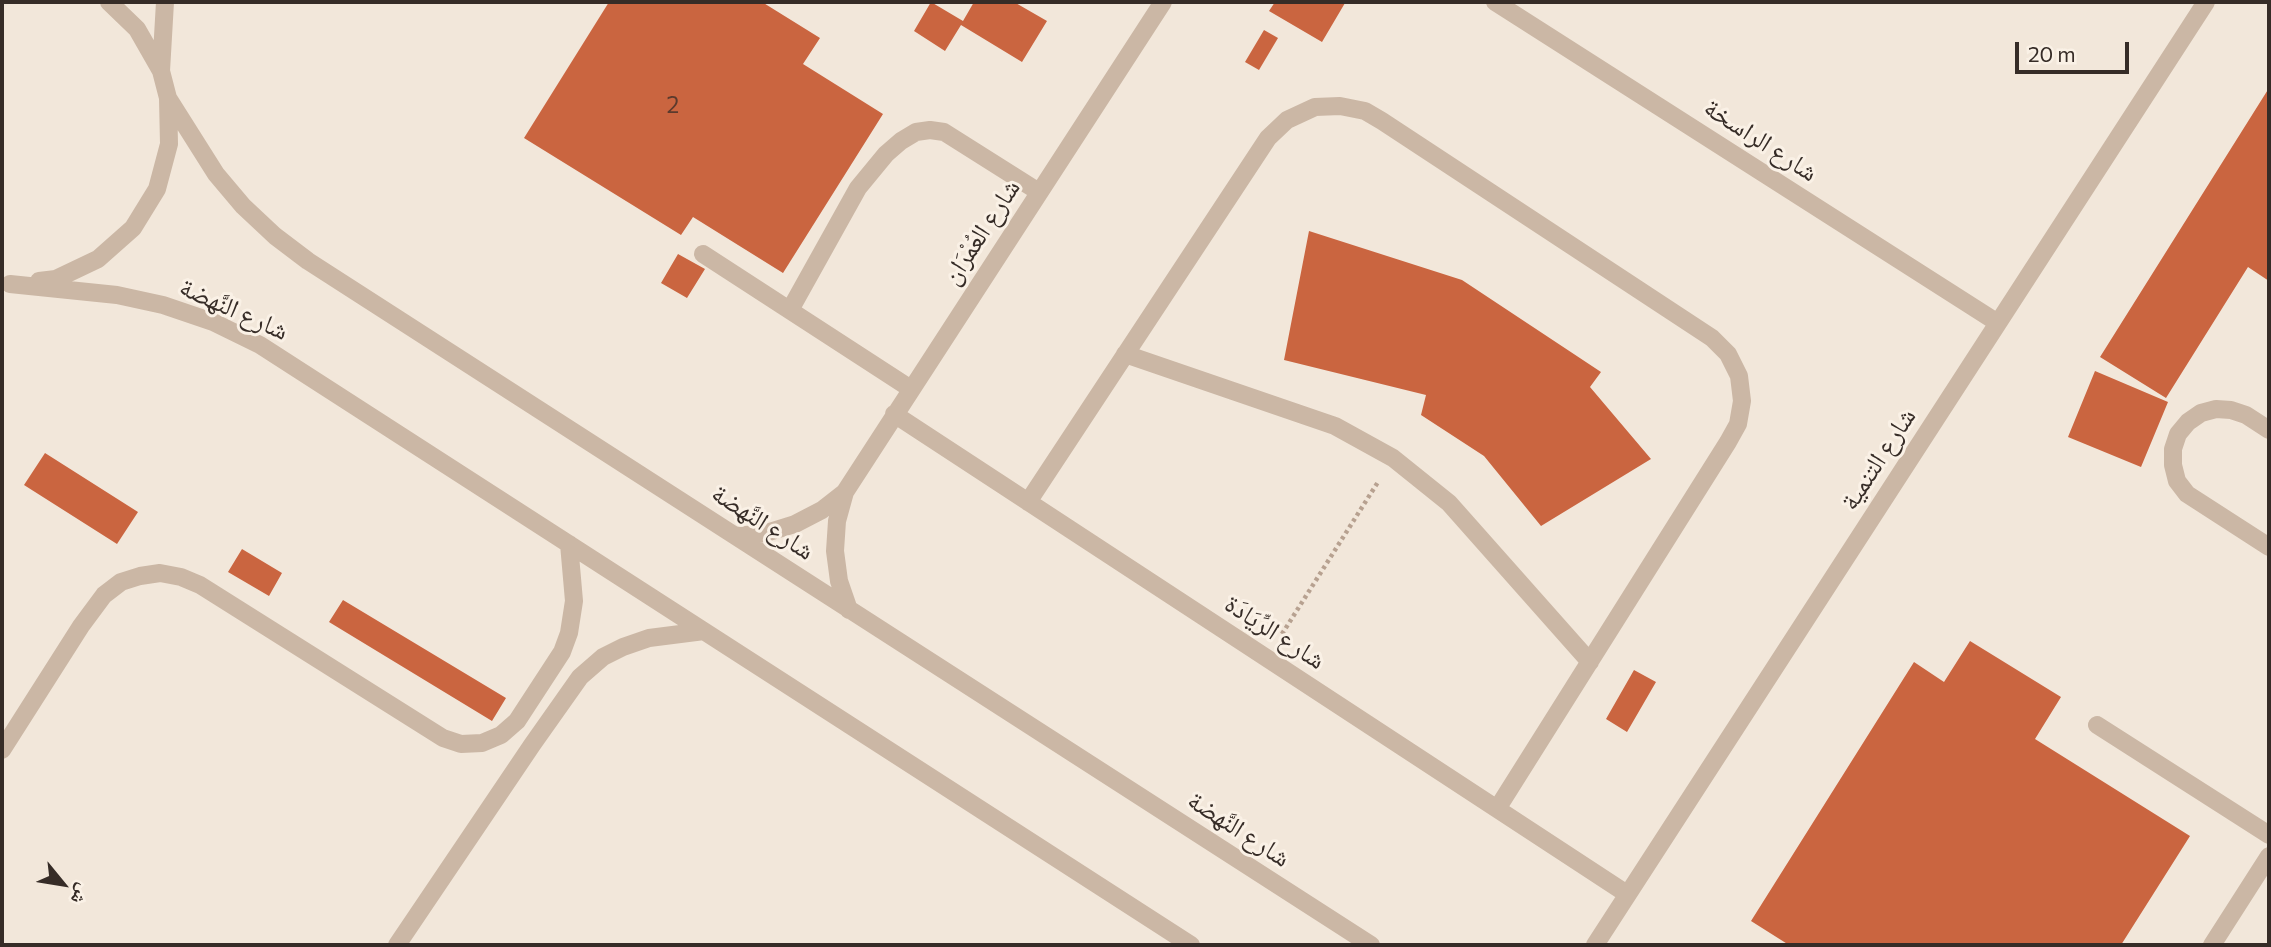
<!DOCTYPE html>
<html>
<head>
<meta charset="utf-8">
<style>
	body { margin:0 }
	#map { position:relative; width:2271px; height:947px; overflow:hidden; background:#f2e7da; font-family:Commissioner,"Noto Naskh Arabic",sans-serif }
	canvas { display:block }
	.frame { position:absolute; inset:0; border:4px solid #362c27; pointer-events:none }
	.north { position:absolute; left:28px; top:849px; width:70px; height:70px; -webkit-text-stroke:5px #faf1e6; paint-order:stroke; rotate:120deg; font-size:19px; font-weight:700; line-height:28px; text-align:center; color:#362c27 }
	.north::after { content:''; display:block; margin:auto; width:24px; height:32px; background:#362c27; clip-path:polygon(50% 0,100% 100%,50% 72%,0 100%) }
	.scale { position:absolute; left:2015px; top:42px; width:114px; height:32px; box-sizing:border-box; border:4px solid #362c27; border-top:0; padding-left:9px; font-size:21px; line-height:24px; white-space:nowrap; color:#362c27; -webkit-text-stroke:5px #faf1e6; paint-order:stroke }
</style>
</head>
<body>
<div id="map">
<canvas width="2271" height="947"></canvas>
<div class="frame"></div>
<div class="north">ش</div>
<div class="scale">20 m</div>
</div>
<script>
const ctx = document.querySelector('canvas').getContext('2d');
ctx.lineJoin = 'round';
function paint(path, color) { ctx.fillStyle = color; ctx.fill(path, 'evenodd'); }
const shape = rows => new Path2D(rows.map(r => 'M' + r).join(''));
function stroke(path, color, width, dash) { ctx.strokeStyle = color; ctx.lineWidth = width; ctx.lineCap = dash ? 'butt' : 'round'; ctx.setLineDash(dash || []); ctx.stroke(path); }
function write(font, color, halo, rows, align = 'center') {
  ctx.font = font + ' Commissioner,"Noto Naskh Arabic",sans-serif'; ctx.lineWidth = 6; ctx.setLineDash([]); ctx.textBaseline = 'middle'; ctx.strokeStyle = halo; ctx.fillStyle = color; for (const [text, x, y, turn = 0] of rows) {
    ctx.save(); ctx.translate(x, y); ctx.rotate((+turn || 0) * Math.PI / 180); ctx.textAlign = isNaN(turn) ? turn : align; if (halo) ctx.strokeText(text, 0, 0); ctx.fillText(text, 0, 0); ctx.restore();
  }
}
const building = shape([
	[609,2,762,2,820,38,803,64,883,114,783,273,693,217,681,235,524,138],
	[931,2,963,21,974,2,1014,2,1047,21,1022,62,961,25,945,51,914,31],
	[1275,2,1343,2,1345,3,1322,42,1269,11],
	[1264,30,1278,38,1259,70,1245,62],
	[2269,88,2269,281,2248,267,2166,398,2100,357],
	[1309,231,1462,280,1601,372,1590,387,1651,459,1541,526,1484,456,1421,415,1426,395,1284,360],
	[678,254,705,269,687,298,661,283],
	[2095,371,2168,402,2141,467,2068,437],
	[45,453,138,512,117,544,24,485],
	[242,549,282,573,269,596,228,572],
	[343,600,506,698,492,721,329,622],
	[1970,641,2061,697,2035,739,2190,836,2121,945,1789,945,1751,921,1914,662,1944,682],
	[1634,670,1656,682,1627,732,1606,719]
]);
const path = shape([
	[1282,634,1378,482]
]);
const minor = shape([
	[1495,2,1998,323],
	[161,71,165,2],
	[168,98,216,174,243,206,275,236,308,261,1371,945],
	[703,254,911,389],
	[39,281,56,279,98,259,133,228,157,189,169,144,168,98,161,71,137,29,109,2],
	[10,284,117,295,163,305,213,322,260,345,1191,945],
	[790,310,858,188,886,154,901,141,916,132,930,130,944,132,1039,192],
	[1125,354,1335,426,1393,458,1449,503,1590,662],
	[894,414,1627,894],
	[2269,430,2246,415,2231,410,2216,409,2201,413,2188,422,2178,434,2173,449,2173,465,2177,481,2187,494,2269,547],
	[1028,502,1268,138,1287,120,1315,107,1340,106,1365,111,1382,121,1712,338,1728,354,1739,376,1742,401,1738,424,1728,442,1497,809],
	[737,536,766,533,795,524,822,510,845,492],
	[849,610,839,581,835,551,837,521,845,492,1163,2],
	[2097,725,2269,835],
	[2,750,81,626,104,595,121,582,140,576,160,573,181,577,200,585,443,738,461,744,482,743,501,735,517,721,562,652,569,633,574,601,569,544],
	[397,945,532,745,580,677,603,657,623,647,649,638,704,631],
	[1595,945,2206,2],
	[2212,945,2269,856]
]);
const numberNames = [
	["2",673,105]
];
const streetNames = [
	["شارع الراسخة",1761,140,33],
	["شارع العُمْرَان",981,232,-57],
	["شارع النَّهضة",234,309,24],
	["شارع التنمية",1878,459,-57],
	["شارع النَّهضة",763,522,33],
	["شارع الرِّيَادَة",1275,632,33],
	["شارع النَّهضة",1239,829,33]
];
paint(building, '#ca6540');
stroke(path, '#b7a190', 4.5, [3.5, 3.5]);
stroke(minor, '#cbb7a5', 18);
write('23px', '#5b3a2d', null, numberNames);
write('26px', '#362c27', '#faf1e6', streetNames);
</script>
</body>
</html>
